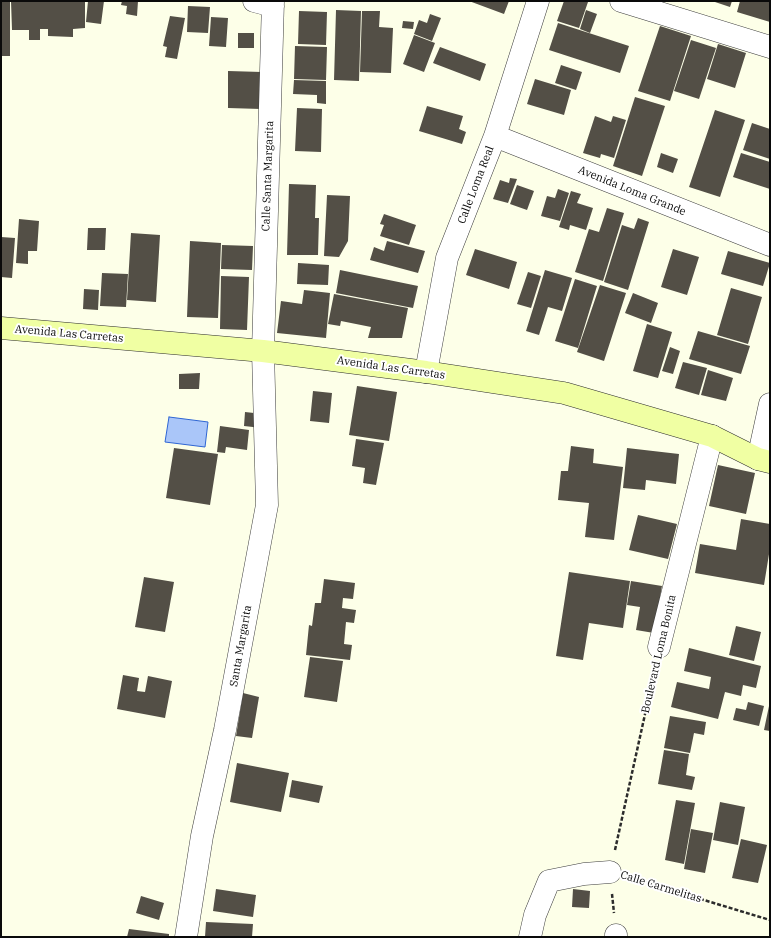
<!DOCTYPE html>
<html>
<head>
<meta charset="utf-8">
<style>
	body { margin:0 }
	#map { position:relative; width:771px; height:938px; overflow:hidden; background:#fdffe8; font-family:"IBM Plex Serif",serif }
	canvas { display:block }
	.frame { position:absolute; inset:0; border:2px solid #0a0a0a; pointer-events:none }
</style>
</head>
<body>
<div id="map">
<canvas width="771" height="938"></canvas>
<div class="frame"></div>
</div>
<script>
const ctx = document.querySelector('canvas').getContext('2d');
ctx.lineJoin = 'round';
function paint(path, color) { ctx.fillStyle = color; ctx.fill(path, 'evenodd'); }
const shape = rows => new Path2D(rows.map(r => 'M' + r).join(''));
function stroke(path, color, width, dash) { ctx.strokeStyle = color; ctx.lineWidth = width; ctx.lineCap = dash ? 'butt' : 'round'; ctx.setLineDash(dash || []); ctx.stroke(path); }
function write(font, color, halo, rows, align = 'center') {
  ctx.font = font + ' "IBM Plex Serif",serif'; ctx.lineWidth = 4; ctx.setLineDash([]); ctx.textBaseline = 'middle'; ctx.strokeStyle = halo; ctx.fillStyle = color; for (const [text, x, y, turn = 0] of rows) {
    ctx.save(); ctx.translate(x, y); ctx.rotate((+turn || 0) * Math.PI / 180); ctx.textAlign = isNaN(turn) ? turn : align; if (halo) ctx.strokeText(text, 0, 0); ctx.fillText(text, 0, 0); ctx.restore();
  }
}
const water = shape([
	[169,417,208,422,205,447,165,442,169,417]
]);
const building = shape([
	[11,1,85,1,85,28,73,29,73,37,48,36,48,29,40,29,40,40,29,40,29,30,12,30],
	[88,1,104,1,101,24,86,22],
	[122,1,138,1,137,16,126,14,127,6,121,5],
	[469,1,509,1,504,14],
	[564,1,584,1,588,2,579,28,557,21],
	[712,1,732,1,730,7],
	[740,1,770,1,770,22,737,12],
	[1,2,10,2,10,56,1,56],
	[188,6,210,7,208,33,187,32],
	[336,10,361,11,359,81,334,80],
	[586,10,597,14,590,33,580,29],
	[299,11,327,12,326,45,298,44],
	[362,11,380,11,379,27,393,28,391,73,360,72],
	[430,14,441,18,432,41,414,34,419,20,427,23],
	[170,16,185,18,177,59,165,57,167,47,163,46],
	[211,17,228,18,226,47,209,46],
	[403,21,414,22,413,29,402,28],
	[558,23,629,46,620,73,549,50],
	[660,26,691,36,670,101,638,91],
	[238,33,254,33,254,48,238,48],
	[414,35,435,43,424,72,403,64],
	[691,40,716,48,699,99,674,91],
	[718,44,746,53,735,88,707,79],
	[295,46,327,47,326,80,294,79],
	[440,47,486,64,480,81,433,63],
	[561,65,582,72,576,90,555,83],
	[228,71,262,72,261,109,228,108],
	[535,79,571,90,564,115,527,104],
	[294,80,326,81,326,104,317,103,317,95,293,94],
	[635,97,665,106,642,176,613,166],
	[427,106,463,116,459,129,466,132,462,144,419,131],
	[297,108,322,109,321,152,295,151],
	[715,110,745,120,720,197,689,187],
	[595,116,611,122,613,116,626,120,614,158,601,154,600,158,583,153],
	[752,123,770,129,770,159,743,150],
	[661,153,678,159,673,173,657,167],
	[741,153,770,162,770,189,733,177],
	[510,178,517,179,508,203,493,199,500,180,509,183],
	[289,184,316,185,315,218,319,218,318,255,287,255],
	[517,185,534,191,527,210,510,204],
	[558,189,569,193,560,221,541,216,547,196,555,198],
	[571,191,581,194,577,203,593,208,586,230,570,225,569,230,559,227],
	[327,195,350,196,348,241,339,257,324,256],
	[607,208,624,213,603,281,575,272,589,229,599,232],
	[384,214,416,225,409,245,380,236,384,225,380,224],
	[638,218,649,222,628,290,604,282,622,225,634,229],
	[19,219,39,221,37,251,28,251,28,264,16,263],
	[88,228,106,228,105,250,87,250],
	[131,233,160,235,156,302,127,300],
	[1,237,15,238,12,278,1,277],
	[190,241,221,243,218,318,187,317],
	[387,241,425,251,418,273,370,260,374,247,384,251],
	[222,245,253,246,252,270,221,269],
	[475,249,517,262,509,289,466,275],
	[673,249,699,257,687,295,661,287],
	[728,251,770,263,763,286,721,274],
	[298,263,329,265,328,285,297,284],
	[340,270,418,286,413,308,336,293],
	[545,270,572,278,562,311,548,307,539,335,526,331],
	[528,272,541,276,531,308,517,304],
	[102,273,128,274,126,307,100,306],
	[221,276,249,277,247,330,220,329],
	[575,279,597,286,578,348,555,341],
	[600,285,626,293,604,361,577,352],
	[731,288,762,297,748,344,717,335],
	[84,289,99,290,98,310,83,309],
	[304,290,330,293,326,338,277,333,281,301,302,304],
	[633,293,658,303,651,323,625,313],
	[334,294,408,308,402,338,368,338,371,327,341,321,340,326,328,324],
	[647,324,672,332,658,378,633,371],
	[698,331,750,346,741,374,689,359],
	[670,347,680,351,673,374,662,371],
	[683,362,707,368,699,395,675,388],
	[708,370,733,378,726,401,701,395],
	[200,373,199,389,179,389,179,374],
	[357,386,397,392,389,441,349,435],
	[313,391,332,393,329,423,310,421],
	[245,412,263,414,262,428,244,426],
	[220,426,249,430,247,450,226,447,225,453,217,452],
	[356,439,384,443,376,485,363,483,365,468,352,466],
	[571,446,594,449,593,463,623,467,614,540,585,537,589,503,558,500,561,471,568,471],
	[174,448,218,454,210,505,166,498],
	[627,448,679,454,676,484,646,480,645,490,623,488],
	[718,465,755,473,746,514,709,506],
	[638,515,677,524,668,559,629,550],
	[741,519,770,524,770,548,764,585,695,573,700,544,736,550],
	[569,572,630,581,623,628,589,623,583,660,556,656],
	[144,577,174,582,165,632,135,627],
	[324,579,355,583,353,599,343,598,342,608,356,610,354,623,346,622,344,644,352,645,350,660,306,655,309,625,312,626,315,603,321,603],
	[631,581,662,586,654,633,636,630,640,607,627,605],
	[736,626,761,632,754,661,729,655],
	[689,648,761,666,756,688,743,685,741,696,725,692,718,719,671,707,677,682,709,689,711,677,684,671],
	[310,657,343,661,337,702,304,697],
	[123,675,139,678,137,691,145,692,148,676,172,681,165,718,117,709],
	[243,693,259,697,252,738,236,736],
	[748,702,764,706,759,726,733,720,736,708,746,710],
	[769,706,770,706,770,731,764,730],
	[670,716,706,722,704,735,694,733,690,753,664,748],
	[664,750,689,754,686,775,695,777,692,790,658,784],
	[237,763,289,773,281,812,230,802],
	[292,780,323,786,319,803,289,797],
	[676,800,695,803,684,864,665,860],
	[720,802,745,807,738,845,713,840],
	[691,829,713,833,705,873,684,869],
	[741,839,767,845,758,883,732,878],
	[216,889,256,895,253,917,213,911],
	[573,889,590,891,589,908,572,907],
	[141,896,164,903,159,920,136,913],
	[206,922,253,924,252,937,205,937],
	[129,929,169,934,169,937,127,937]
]);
const path = shape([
	[615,850,655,669],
	[631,878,770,920],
	[612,894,614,913]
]);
const street = shape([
	[254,1,273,6],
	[621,1,770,47],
	[495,136,770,245],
	[426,372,447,258,495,136,538,1],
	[758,459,770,404],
	[659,647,712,436],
	[186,937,202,836,225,730,267,505,263,351,273,1],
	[530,937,535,915,549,881,584,874,610,872],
	[616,937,616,935]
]);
const secondary = shape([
	[1,328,263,351,426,372,564,393,712,436,758,459,770,462]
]);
const streetNames = [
	["Calle Santa Margarita",268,176,-88],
	["Calle Loma Real",476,185,-69],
	["Avenida Loma Grande",632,191,22],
	["Avenida Las Carretas",69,334,5],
	["Avenida Las Carretas",391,368,8],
	["Santa Margarita",241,646,-80],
	["Boulevard Loma Bonita",659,654,-77],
	["Calle Carmelitas",661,887,17]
];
paint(water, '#aac6f9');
stroke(water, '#2e65d3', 1);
paint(building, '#534f46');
stroke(street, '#3d3d3d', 23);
stroke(secondary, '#2c2c2c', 23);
stroke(path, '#2c2c2c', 2.5, [4, 2]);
stroke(street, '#fff', 22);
stroke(secondary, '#f0ffa3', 22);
write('11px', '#0a0a0a', '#fff', streetNames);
</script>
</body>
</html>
